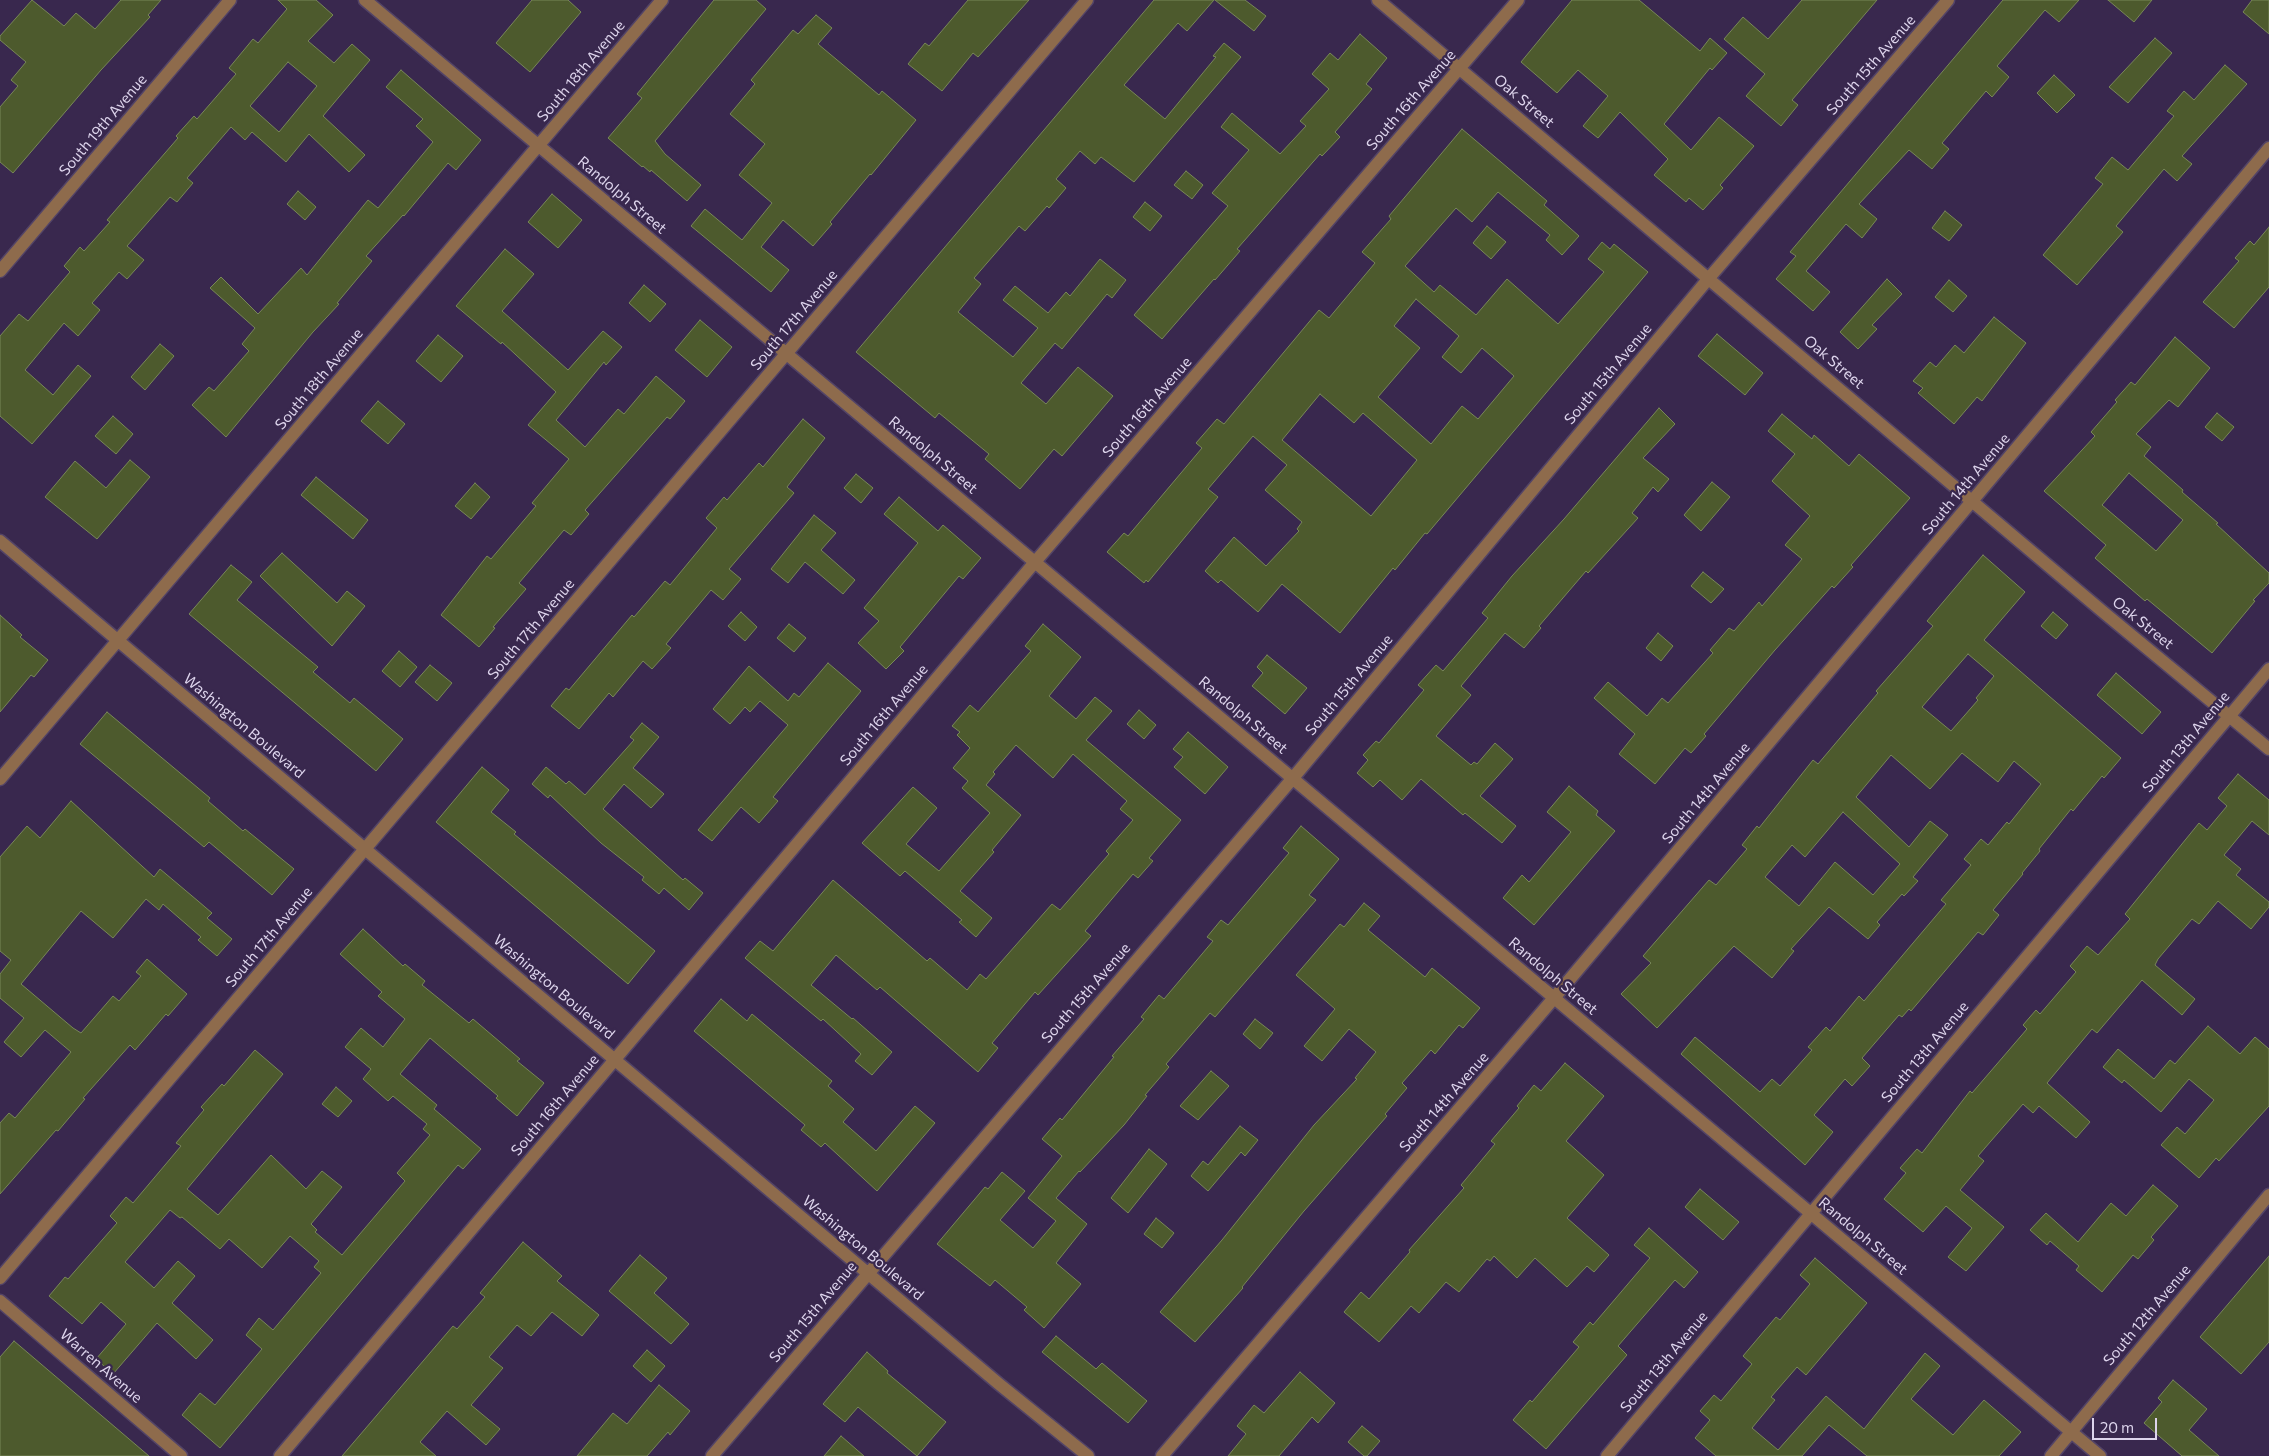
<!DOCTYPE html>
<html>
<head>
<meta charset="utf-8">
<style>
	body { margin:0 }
	#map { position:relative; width:2269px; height:1456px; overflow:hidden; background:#39284e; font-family:Commissioner,sans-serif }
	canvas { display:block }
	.scale { position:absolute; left:2092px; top:1418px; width:65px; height:22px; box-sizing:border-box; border:2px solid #ddd4ec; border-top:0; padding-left:6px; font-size:15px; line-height:18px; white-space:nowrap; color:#ddd4ec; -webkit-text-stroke:4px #39284e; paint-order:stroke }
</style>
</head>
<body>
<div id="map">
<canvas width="2269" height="1456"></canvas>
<div class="scale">20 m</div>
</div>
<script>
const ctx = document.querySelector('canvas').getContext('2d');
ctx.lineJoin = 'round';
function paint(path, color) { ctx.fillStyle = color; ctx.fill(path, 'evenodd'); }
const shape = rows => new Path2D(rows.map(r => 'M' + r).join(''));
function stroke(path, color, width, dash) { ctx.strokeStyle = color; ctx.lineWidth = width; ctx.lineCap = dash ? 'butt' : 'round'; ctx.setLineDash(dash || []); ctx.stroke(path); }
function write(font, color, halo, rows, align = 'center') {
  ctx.font = font + ' Commissioner,sans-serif'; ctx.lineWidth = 4.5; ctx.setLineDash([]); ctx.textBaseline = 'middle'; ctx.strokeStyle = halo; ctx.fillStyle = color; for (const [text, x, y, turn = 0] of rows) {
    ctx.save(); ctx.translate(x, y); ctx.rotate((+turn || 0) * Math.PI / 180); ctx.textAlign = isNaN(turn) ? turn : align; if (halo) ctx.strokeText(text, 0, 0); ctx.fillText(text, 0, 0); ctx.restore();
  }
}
const building = shape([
	[32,0,64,26,76,13,95,29,121,0,161,0,148,15,150,17,101,70,13,173,0,162,0,107,18,86,11,80,26,62,0,40,0,36,32,0],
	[278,0,316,0,333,15,308,41,334,63,352,44,370,60,323,116,365,155,349,172,309,134,286,162,252,132,245,140,231,127,187,178,193,183,177,202,170,197,127,246,144,260,127,279,119,272,92,303,100,310,78,336,64,323,25,370,53,395,78,365,91,376,32,444,0,416,0,336,19,314,28,321,70,272,64,266,80,247,84,251,110,222,107,220,178,138,176,136,194,116,197,119,236,74,229,68,253,39,258,43,287,9,278,0],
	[288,62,317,86,279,132,250,106,288,62],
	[532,0,568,0,581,12,530,72,496,43,532,0],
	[714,0,756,0,766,9,655,141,665,154,701,185,687,201,651,170,650,172,643,166,642,167,608,138,642,98,637,94,714,0],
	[968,0,1029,0,978,57,973,53,942,91,908,64,925,43,929,46,968,0],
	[1154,0,1214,0,1187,31,1178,23,1124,85,1165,119,1216,57,1213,56,1224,43,1241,57,1134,182,1101,157,1095,164,1080,151,1056,179,1066,188,1049,208,1047,206,1025,231,1019,226,974,278,981,284,958,312,1013,357,1038,328,1003,300,1015,286,1048,313,1066,292,1070,296,1100,259,1126,280,1112,298,1107,294,1062,349,1055,343,1021,383,1046,404,1078,367,1113,396,1062,456,1054,449,1020,489,985,459,989,454,939,413,935,418,856,352,1154,0],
	[1215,0,1245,0,1266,16,1254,31,1215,0],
	[1572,0,1639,0,1700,51,1710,38,1727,53,1712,70,1710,68,1664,124,1691,150,1719,117,1754,146,1720,185,1723,188,1703,210,1689,198,1686,202,1654,175,1668,159,1620,112,1598,138,1583,126,1608,96,1578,70,1557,93,1521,62,1572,0],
	[1802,0,1877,0,1792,100,1798,105,1781,126,1746,96,1765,74,1724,39,1743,17,1768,39,1802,0],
	[2003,0,2079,0,2059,22,2045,10,1997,66,2009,77,1992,97,1986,91,1942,143,1949,149,1932,169,1909,150,1859,204,1877,219,1862,238,1846,224,1806,271,1830,292,1813,311,1776,279,1796,256,1790,252,2003,0],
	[2108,0,2152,0,2134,22,2108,0],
	[2252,0,2269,0,2269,34,2243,12,2252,0],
	[816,15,832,28,818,44,879,95,882,91,916,120,871,175,870,174,830,222,832,224,813,246,783,220,761,247,789,270,771,292,691,226,705,209,742,240,772,203,739,175,765,144,730,114,755,84,751,80,793,30,798,34,816,15],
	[1360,34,1387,58,1366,84,1372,89,1335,132,1340,137,1322,156,1320,154,1237,249,1240,251,1215,280,1214,279,1162,339,1134,315,1228,206,1212,193,1249,150,1221,127,1232,113,1280,154,1306,126,1300,121,1329,89,1312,74,1330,53,1338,60,1360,34],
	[2155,38,2172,53,2128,103,2109,87,2155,38],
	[2225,65,2247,84,2182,156,2192,164,2177,181,2164,169,2116,226,2123,232,2077,285,2043,255,2103,184,2095,178,2112,157,2128,170,2174,116,2167,111,2184,91,2194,100,2225,65],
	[401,70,481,140,456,170,448,163,404,216,403,215,366,256,372,261,337,303,339,304,313,332,226,437,192,405,209,387,214,391,249,351,242,344,255,328,210,288,221,277,258,314,301,268,307,275,368,200,378,208,433,142,416,126,423,119,386,87,401,70],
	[2054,75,2075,95,2057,113,2037,93,2054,75],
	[1462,129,1547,201,1544,205,1579,236,1562,255,1546,240,1550,235,1498,192,1472,222,1456,208,1405,266,1434,292,1440,285,1476,315,1507,279,1558,324,1604,272,1588,259,1602,242,1610,249,1614,244,1648,272,1427,534,1425,533,1395,570,1393,568,1340,633,1282,584,1258,612,1221,580,1218,583,1205,571,1234,537,1266,566,1299,531,1297,529,1302,522,1265,490,1287,465,1253,436,1208,489,1218,497,1148,582,1146,580,1144,583,1107,552,1124,533,1128,536,1202,448,1196,443,1217,419,1224,424,1319,310,1329,318,1375,263,1362,252,1391,219,1389,216,1462,129],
	[1416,299,1459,336,1442,357,1461,373,1482,348,1514,376,1478,419,1462,406,1431,444,1378,397,1420,348,1394,326,1416,299],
	[1320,394,1354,423,1363,413,1417,460,1371,516,1282,440,1320,394],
	[1186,171,1203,185,1192,199,1174,185,1186,171],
	[298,191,316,207,305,220,287,204,298,191],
	[552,194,582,220,558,248,528,222,552,194],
	[1145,202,1162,216,1150,231,1133,217,1145,202],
	[1945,211,1962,225,1949,241,1932,228,1945,211],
	[1487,226,1506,242,1491,259,1473,243,1487,226],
	[2269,227,2269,287,2234,328,2203,302,2239,261,2235,258,2250,241,2254,245,2269,227],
	[505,249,534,274,502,311,568,370,603,331,622,347,606,365,604,362,556,420,585,447,618,409,624,414,656,376,685,401,670,419,667,417,585,510,589,514,571,535,564,530,519,583,526,589,493,627,495,628,479,647,441,615,487,556,491,559,536,506,532,503,569,459,528,425,556,392,502,342,501,344,456,306,505,249],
	[1887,279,1902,294,1872,325,1877,329,1858,349,1840,332,1887,279],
	[1949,280,1967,296,1953,312,1935,297,1949,280],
	[644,285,666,304,650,322,629,303,644,285],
	[1994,317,2026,343,1982,401,1977,397,1954,424,1918,393,1923,388,1913,381,1930,362,1936,367,1955,345,1964,353,1994,317],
	[700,320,732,347,707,377,675,350,700,320],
	[1717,334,1763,373,1745,395,1698,356,1717,334],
	[438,335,463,356,441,382,416,361,438,335],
	[2175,337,2210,368,2178,407,2169,400,2136,434,2151,447,2144,456,2183,490,2182,492,2218,523,2216,524,2269,573,2269,583,2253,600,2255,601,2212,653,2147,599,2145,601,2095,558,2106,545,2044,491,2095,436,2091,432,2117,402,2115,400,2131,382,2135,385,2175,337],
	[2129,473,2183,520,2156,551,2102,505,2129,473],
	[160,344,174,356,145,390,131,377,160,344],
	[378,401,405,424,388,444,361,421,378,401],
	[1659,408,1675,424,1643,458,1669,479,1658,492,1653,487,1632,513,1638,518,1588,573,1586,571,1539,626,1541,628,1524,648,1505,633,1461,686,1471,695,1436,736,1471,765,1474,762,1477,764,1495,743,1513,759,1480,796,1516,826,1502,843,1465,813,1463,815,1421,779,1402,800,1380,780,1373,787,1357,773,1368,760,1363,755,1376,741,1379,743,1424,690,1418,685,1436,665,1443,671,1488,618,1482,613,1512,576,1564,519,1659,408],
	[2217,413,2234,427,2222,441,2205,427,2217,413],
	[1782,414,1812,439,1814,435,1849,466,1859,454,1910,498,1851,565,1853,567,1834,588,1832,586,1775,650,1704,734,1706,736,1691,753,1685,748,1655,784,1619,754,1635,734,1594,698,1608,682,1647,716,1662,698,1668,703,1713,653,1710,650,1729,628,1734,631,1759,602,1762,606,1802,559,1785,545,1810,516,1772,481,1795,454,1768,431,1782,414],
	[113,416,133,434,116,454,95,436,113,416],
	[803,419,825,438,787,487,794,493,729,569,741,579,723,600,711,590,666,644,671,648,652,669,643,661,613,697,609,693,579,729,551,706,566,688,569,690,632,615,634,617,665,581,670,585,717,528,706,518,724,497,727,500,759,463,763,467,803,419],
	[130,460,150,477,97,539,45,497,75,461,106,488,130,460],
	[856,474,873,488,861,503,844,488,856,474],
	[316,477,368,520,353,539,301,495,316,477],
	[1712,482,1730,497,1701,531,1684,515,1712,482],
	[475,483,490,497,471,519,455,506,475,483],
	[899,497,938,531,943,525,981,558,963,579,959,576,900,647,904,651,886,669,858,643,879,621,864,608,918,543,884,514,899,497],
	[814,515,836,533,821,550,855,580,843,594,805,562,788,583,771,569,814,515],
	[282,553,337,603,347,591,365,606,332,646,260,576,282,553],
	[1983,555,2025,592,1984,640,2121,758,2104,778,2102,776,2073,811,2071,809,2039,849,2040,851,2022,873,2023,874,1993,910,1999,915,1983,935,1978,932,1911,1011,1909,1009,1902,1017,1899,1015,1862,1058,1870,1066,1852,1086,1845,1079,1814,1115,1833,1132,1805,1165,1681,1054,1695,1037,1760,1092,1772,1079,1780,1086,1812,1050,1808,1047,1826,1027,1830,1031,1859,996,1864,1001,1946,904,1941,900,1971,865,1964,859,1981,839,1988,845,2007,822,2009,824,2041,784,2014,761,1998,782,1962,753,1930,789,1891,755,1856,797,1909,847,1930,821,1948,835,1913,877,1918,881,1904,896,1902,894,1877,922,1880,925,1868,939,1829,907,1791,949,1794,951,1772,978,1734,946,1657,1028,1621,994,1651,963,1643,956,1709,880,1716,885,1747,849,1742,845,1757,826,1759,828,1813,760,1818,764,1878,693,1876,691,1933,626,1927,621,1983,555],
	[1968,654,1994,676,1976,698,1978,700,1951,731,1922,707,1968,654],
	[1843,812,1900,864,1873,895,1835,862,1799,906,1765,877,1792,845,1805,857,1843,812],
	[231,565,252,582,237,600,318,667,313,672,350,703,354,698,403,739,376,771,189,614,231,565],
	[1703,572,1724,589,1711,603,1691,586,1703,572],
	[741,612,757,627,745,641,728,626,741,612],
	[2053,612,2068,625,2056,639,2041,626,2053,612],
	[0,615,22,635,20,637,48,660,34,677,31,675,0,712,0,615],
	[789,624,806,638,794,652,777,638,789,624],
	[1043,624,1081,657,1049,696,1076,719,1095,697,1112,711,1086,740,1181,820,1149,858,1153,861,1138,878,1133,874,1085,931,1091,936,1038,995,1035,992,992,1043,998,1048,978,1072,880,987,877,990,836,955,811,985,852,1019,853,1018,892,1052,872,1075,855,1061,861,1054,823,1019,821,1021,745,958,760,941,773,951,833,880,927,961,930,958,967,990,980,974,986,979,1052,904,1060,910,1109,854,1106,851,1133,820,1120,809,1127,801,1073,754,1053,778,1016,745,993,772,995,774,986,785,1021,815,992,850,994,852,960,891,992,918,976,937,959,922,962,920,905,871,900,876,862,843,913,787,937,808,906,844,939,871,990,813,962,788,968,781,953,768,970,748,957,735,960,732,952,726,970,705,978,712,1031,651,1025,646,1043,624],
	[1658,633,1673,646,1661,661,1646,648,1658,633],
	[399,651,417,667,400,687,382,671,399,651],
	[1267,655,1307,688,1285,714,1252,686,1263,673,1257,667,1267,655],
	[828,663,861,691,773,797,778,801,759,823,741,807,712,841,698,830,788,725,760,701,750,712,745,707,730,724,713,709,749,666,788,701,794,693,799,697,828,663],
	[430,665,452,683,437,701,415,682,430,665],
	[2116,673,2161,712,2142,734,2097,695,2116,673],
	[1139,710,1156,725,1144,739,1127,724,1139,710],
	[107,712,210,798,208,801,243,831,245,829,294,869,272,895,209,842,204,847,80,744,107,712],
	[642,723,659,737,633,768,664,794,651,808,624,784,603,809,683,880,685,878,703,893,689,910,664,888,659,894,642,880,644,877,601,843,550,795,548,798,532,784,546,767,566,784,569,781,585,795,634,740,630,737,642,723],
	[1188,732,1228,767,1205,794,1174,767,1183,757,1173,749,1188,732],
	[482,767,509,790,491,812,516,832,514,834,655,951,628,984,436,822,482,767],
	[2238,774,2269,800,2269,835,2252,821,2224,855,2241,869,2236,875,2269,902,2269,907,2251,929,2218,901,2199,924,2192,919,2158,959,2155,965,2195,999,2182,1015,2142,980,2097,1033,2092,1029,2047,1083,2090,1122,2076,1138,2039,1106,2033,1113,2023,1104,1978,1156,1984,1161,1960,1190,2004,1227,1966,1271,1948,1257,1972,1228,1946,1206,1923,1232,1884,1199,1906,1173,1900,1168,1917,1149,1922,1153,1970,1091,1972,1093,2027,1029,2023,1025,2036,1010,2040,1014,2076,972,2070,966,2087,946,2098,955,2130,919,2125,914,2199,823,2207,830,2227,806,2218,798,2238,774],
	[1569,786,1598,811,1596,815,1615,831,1534,925,1503,898,1522,875,1529,882,1571,832,1547,812,1569,786],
	[71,801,154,877,160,869,198,901,212,913,207,918,232,939,217,956,198,940,201,937,163,904,159,910,146,899,113,938,81,911,21,984,73,1028,81,1033,113,996,119,1001,141,976,136,972,147,959,187,994,168,1016,166,1014,135,1050,130,1045,83,1098,85,1099,58,1131,56,1130,0,1194,0,1123,9,1113,15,1118,71,1052,45,1030,21,1057,4,1042,24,1018,0,998,0,974,11,960,0,951,0,857,27,826,40,838,71,801],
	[1301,826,1339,859,1309,895,1316,900,1215,1017,1210,1013,1166,1064,1169,1067,1145,1095,1147,1096,1124,1125,1080,1172,1079,1171,1056,1198,1087,1224,1056,1263,1081,1284,1044,1328,1024,1310,1027,1307,995,1280,990,1286,937,1244,985,1187,988,1189,1002,1172,1025,1191,1000,1220,1033,1248,1056,1221,1028,1198,1062,1156,1042,1139,1060,1118,1062,1120,1114,1057,1112,1056,1144,1019,1141,1017,1159,995,1164,999,1213,941,1207,937,1221,920,1228,925,1289,853,1283,848,1301,826],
	[1364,903,1380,916,1368,930,1425,977,1432,968,1480,1008,1463,1028,1459,1025,1435,1054,1431,1050,1402,1083,1407,1088,1385,1114,1387,1116,1304,1211,1242,1287,1243,1288,1195,1342,1160,1312,1222,1240,1314,1125,1357,1079,1355,1078,1376,1052,1349,1029,1322,1061,1304,1046,1335,1009,1296,975,1340,924,1344,927,1364,903],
	[363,929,403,966,405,964,425,981,422,985,469,1023,473,1019,520,1059,517,1061,544,1083,517,1116,496,1098,498,1096,430,1038,400,1074,437,1105,434,1109,481,1149,463,1169,458,1165,220,1448,182,1415,200,1393,215,1405,262,1349,246,1335,259,1318,273,1330,321,1273,314,1267,319,1261,290,1236,262,1268,229,1239,220,1249,182,1217,180,1218,170,1210,125,1262,154,1288,178,1261,195,1276,172,1303,213,1340,196,1359,157,1323,113,1374,96,1359,126,1324,101,1302,82,1324,49,1296,65,1277,68,1279,117,1223,110,1216,126,1197,133,1203,181,1146,176,1143,204,1110,201,1107,222,1084,224,1086,255,1050,283,1074,187,1189,218,1215,271,1155,306,1189,322,1171,342,1187,311,1224,317,1230,315,1232,342,1255,405,1181,397,1173,430,1135,423,1129,427,1124,393,1096,388,1101,363,1079,371,1069,345,1047,361,1028,383,1047,405,1019,378,996,382,992,340,954,363,929],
	[721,999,747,1021,752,1014,832,1081,828,1086,854,1109,843,1122,876,1151,915,1106,935,1123,877,1191,825,1143,821,1147,801,1130,805,1125,694,1031,721,999],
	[1255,1019,1273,1033,1260,1049,1243,1034,1255,1019],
	[2208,1026,2240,1054,2255,1037,2269,1049,2269,1106,2219,1161,2216,1158,2199,1178,2161,1145,2177,1127,2185,1134,2214,1100,2189,1079,2161,1112,2124,1080,2122,1083,2103,1067,2118,1049,2154,1079,2170,1060,2175,1064,2208,1026],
	[1565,1063,1604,1096,1566,1141,1604,1175,1567,1218,1609,1255,1594,1272,1587,1266,1567,1287,1535,1258,1517,1278,1494,1256,1490,1261,1487,1259,1459,1292,1446,1282,1419,1313,1411,1306,1379,1342,1344,1312,1361,1292,1369,1299,1410,1252,1409,1250,1464,1188,1461,1185,1495,1144,1491,1141,1519,1108,1517,1106,1534,1085,1541,1091,1565,1063],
	[1211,1071,1229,1086,1198,1120,1180,1106,1211,1071],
	[336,1087,352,1101,338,1117,322,1104,336,1087],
	[1240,1126,1258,1140,1245,1156,1241,1152,1208,1191,1191,1176,1203,1161,1208,1165,1240,1126],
	[1149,1149,1167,1164,1128,1213,1111,1198,1149,1149],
	[2153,1185,2178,1206,2151,1237,2154,1240,2138,1259,2133,1255,2102,1292,2076,1270,2079,1266,2050,1241,2047,1245,2030,1230,2046,1213,2078,1242,2111,1203,2126,1216,2153,1185],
	[1700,1189,1739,1222,1723,1240,1685,1207,1700,1189],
	[1156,1218,1174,1233,1162,1248,1144,1234,1156,1218],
	[1649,1228,1698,1272,1684,1288,1675,1280,1618,1346,1627,1355,1546,1449,1513,1420,1530,1400,1532,1402,1579,1347,1573,1342,1590,1322,1593,1325,1650,1258,1634,1245,1649,1228],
	[523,1242,562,1276,557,1281,599,1315,582,1336,552,1312,531,1336,517,1325,489,1357,503,1368,471,1405,500,1429,486,1445,447,1411,420,1442,436,1456,342,1456,453,1326,457,1329,485,1297,480,1293,523,1242],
	[640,1255,667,1278,654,1293,689,1324,671,1344,609,1291,640,1255],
	[2269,1256,2269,1342,2241,1374,2200,1337,2269,1256],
	[1815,1258,1867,1303,1806,1375,1797,1367,1771,1397,1775,1400,1752,1428,1778,1450,1826,1396,1864,1429,1925,1353,1940,1366,1911,1399,1953,1435,1984,1400,2021,1432,1999,1456,1867,1456,1829,1425,1802,1456,1716,1456,1695,1438,1710,1420,1700,1411,1714,1395,1721,1401,1752,1364,1743,1356,1776,1317,1780,1320,1810,1284,1800,1275,1815,1258],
	[1056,1336,1096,1369,1102,1363,1147,1401,1128,1423,1042,1352,1056,1336],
	[14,1341,149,1456,0,1456,0,1357,14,1341],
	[647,1350,665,1366,651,1382,633,1366,647,1350],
	[867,1352,888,1371,887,1373,946,1422,917,1456,858,1407,845,1422,823,1404,867,1352],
	[1300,1372,1335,1403,1318,1423,1312,1417,1279,1456,1228,1456,1246,1434,1237,1426,1254,1405,1264,1413,1300,1372],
	[2173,1380,2207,1409,2189,1430,2219,1456,2182,1456,2144,1423,2162,1402,2158,1398,2173,1380],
	[659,1385,690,1411,670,1435,668,1432,647,1456,577,1456,613,1413,627,1424,659,1385],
	[1362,1426,1380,1441,1367,1456,1364,1456,1348,1442,1362,1426],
	[841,1436,864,1456,824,1456,841,1436]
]);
const minor = shape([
	[365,0,2100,1456],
	[1378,0,2102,611,2269,749],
	[0,271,230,0],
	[0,541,999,1384,1088,1456],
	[0,779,662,0],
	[0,1278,1087,0],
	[0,1301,181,1456],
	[280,1456,1035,562,1518,0],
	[712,1456,1293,778,1709,278,1948,0],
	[1162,1456,1554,998,2269,148],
	[1607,1456,2269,669],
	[2051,1456,2269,1195]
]);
const streetNames = [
	["South 15th Avenue",1871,65,-49],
	["South 18th Avenue",581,71,-50],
	["South 16th Avenue",1411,100,-49],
	["Oak Street",1524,101,40],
	["South 19th Avenue",103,125,-50],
	["Randolph Street",622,195,40],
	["South 17th Avenue",794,320,-50],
	["Oak Street",1834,362,40],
	["South 15th Avenue",1608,374,-50],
	["South 18th Avenue",319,379,-50],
	["South 16th Avenue",1147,407,-49],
	["Randolph Street",933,455,40],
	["South 14th Avenue",1966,484,-50],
	["Oak Street",2143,623,39],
	["South 17th Avenue",531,629,-50],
	["South 15th Avenue",1349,685,-50],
	["South 16th Avenue",884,715,-50],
	["Randolph Street",1243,715,40],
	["Washington Boulevard",244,726,40],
	["South 13th Avenue",2186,742,-50],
	["South 14th Avenue",1706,793,-50],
	["South 17th Avenue",269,937,-50],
	["Randolph Street",1553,976,40],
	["Washington Boulevard",554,987,40],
	["South 15th Avenue",1086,993,-49],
	["South 13th Avenue",1925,1052,-50],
	["South 14th Avenue",1444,1102,-49],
	["South 16th Avenue",555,1105,-50],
	["Randolph Street",1863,1236,40],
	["Washington Boulevard",863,1248,40],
	["South 15th Avenue",813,1312,-50],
	["South 12th Avenue",2147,1315,-50],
	["South 13th Avenue",1664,1362,-50],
	["Warren Avenue",101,1366,41]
];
paint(building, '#4d5a2d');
stroke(building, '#788758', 1);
stroke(minor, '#534467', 15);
stroke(minor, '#8e6b4c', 12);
write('15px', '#ddd4ec', '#39284e', streetNames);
</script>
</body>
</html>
